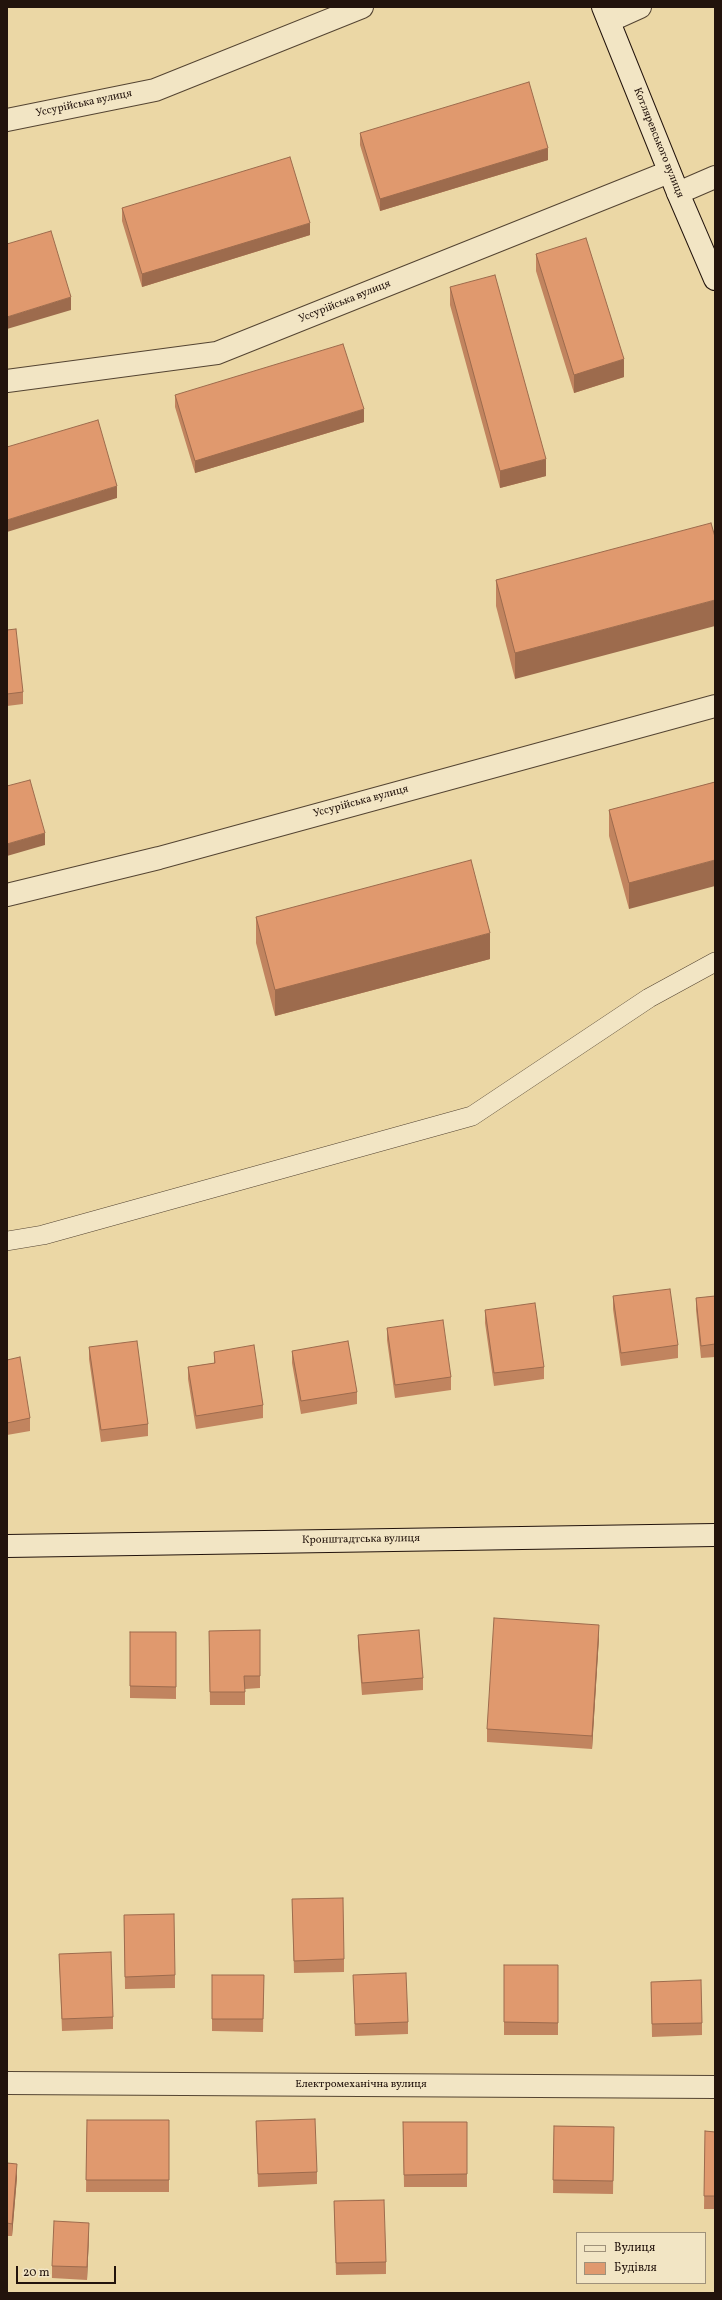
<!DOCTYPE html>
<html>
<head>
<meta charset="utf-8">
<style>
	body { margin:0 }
	#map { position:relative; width:722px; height:2300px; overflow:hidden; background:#ebd7a5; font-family:Vollkorn,serif }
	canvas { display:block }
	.frame { position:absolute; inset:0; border:8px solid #22130c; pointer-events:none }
	.legend { position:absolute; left:576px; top:2232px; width:130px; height:52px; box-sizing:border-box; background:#f2e5c4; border:1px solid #9f917a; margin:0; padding:5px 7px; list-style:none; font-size:12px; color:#22130c }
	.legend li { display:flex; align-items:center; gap:8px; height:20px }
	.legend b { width:20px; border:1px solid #9f917a }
	.scale { position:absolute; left:16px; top:2266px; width:100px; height:18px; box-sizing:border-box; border:2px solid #22130c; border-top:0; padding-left:5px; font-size:12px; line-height:14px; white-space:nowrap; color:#22130c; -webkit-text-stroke:3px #f2e5c4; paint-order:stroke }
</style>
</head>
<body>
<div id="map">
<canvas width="722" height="2300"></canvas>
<div class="frame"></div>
<ul class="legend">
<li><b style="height:5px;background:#f2e5c4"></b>Вулиця</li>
<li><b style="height:11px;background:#e0996e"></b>Будівля</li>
</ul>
<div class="scale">20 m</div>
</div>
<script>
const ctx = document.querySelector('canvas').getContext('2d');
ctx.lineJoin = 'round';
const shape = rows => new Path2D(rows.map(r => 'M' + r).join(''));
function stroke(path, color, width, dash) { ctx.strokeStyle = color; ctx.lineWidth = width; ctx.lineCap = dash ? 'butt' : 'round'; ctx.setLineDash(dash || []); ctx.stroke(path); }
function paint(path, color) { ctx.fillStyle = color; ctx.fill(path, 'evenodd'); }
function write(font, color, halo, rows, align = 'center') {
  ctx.font = font + ' Vollkorn,serif'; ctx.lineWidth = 3.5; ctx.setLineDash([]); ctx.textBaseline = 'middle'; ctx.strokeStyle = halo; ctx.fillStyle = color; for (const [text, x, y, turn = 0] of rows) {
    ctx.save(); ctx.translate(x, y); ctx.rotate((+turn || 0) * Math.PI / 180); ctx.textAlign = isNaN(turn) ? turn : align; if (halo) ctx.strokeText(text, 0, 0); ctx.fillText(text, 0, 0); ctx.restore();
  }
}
const lane = shape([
	[7,1241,43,1235,472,1116,649,998,715,962]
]);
const street = shape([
	[609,21,640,7],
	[7,120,155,90,362,7],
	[678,193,715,177],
	[7,381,217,353,669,172],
	[7,895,159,858,715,706],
	[7,2083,715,2087]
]);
const secondary = shape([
	[603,7,678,193,715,279],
	[7,1546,715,1535]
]);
const wall = shape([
	[360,133,548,160,380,211,360,145],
	[122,208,310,235,142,287,122,221],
	[536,254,624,377,574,393,536,271],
	[450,287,546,476,500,488,450,305],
	[175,395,364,422,195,473,175,407],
	[715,537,515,679,496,606,496,580],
	[7,630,23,692,23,704,7,706],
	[715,782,629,909,609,836,609,810],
	[256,917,490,959,275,1016,256,943],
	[613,1296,678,1345,678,1358,621,1366,613,1309],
	[715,1296,715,1357,701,1358,696,1310,696,1298],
	[485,1310,544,1367,544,1379,494,1386,485,1323],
	[387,1328,451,1377,451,1390,395,1398,387,1340],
	[89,1347,148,1424,148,1436,101,1442,89,1359],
	[292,1351,357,1392,357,1404,301,1414,292,1363],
	[214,1352,263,1405,263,1418,196,1429,188,1379,188,1367,214,1363],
	[7,1360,30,1418,30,1431,7,1435],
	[260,1630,260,1688,245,1689,245,1705,210,1705,209,1631],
	[130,1632,176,1632,176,1699,130,1698],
	[358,1635,423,1678,423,1690,362,1695,358,1647],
	[599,1637,592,1749,487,1742,487,1729],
	[292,1899,344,1959,344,1972,294,1973],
	[124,1915,175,1975,175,1988,125,1989],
	[59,1954,113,2017,113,2029,62,2031],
	[504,1965,558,1965,558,2035,504,2035],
	[212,1975,264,1975,263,2032,212,2031],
	[353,1975,408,2022,408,2034,355,2036],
	[651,1982,702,2023,702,2035,652,2037],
	[87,2120,169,2120,169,2192,86,2192],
	[256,2121,317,2172,317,2184,258,2187],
	[403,2122,467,2122,467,2187,404,2187],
	[554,2126,614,2127,613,2194,553,2193],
	[705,2131,715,2132,715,2209,704,2209],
	[7,2163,17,2177,12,2236,7,2236],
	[334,2201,386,2262,386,2274,336,2275],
	[89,2235,87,2280,52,2278,52,2266]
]);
const shadedWall = shape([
	[548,148,548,160,380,211,380,199],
	[310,223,310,235,142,287,142,274],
	[71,297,71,310,7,329,7,317],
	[624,359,624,377,574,393,574,375],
	[364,409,364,422,195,473,195,461],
	[546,459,546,476,500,488,500,471],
	[117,486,117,498,7,532,7,520],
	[715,600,715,626,515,679,515,653],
	[45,833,45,845,7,856,7,844],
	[715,860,715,886,629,909,629,883],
	[490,933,490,959,275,1016,275,990],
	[599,1625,599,1637,592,1749,592,1736],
	[17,2164,17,2177,12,2236,12,2224],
	[89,2223,89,2235,87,2280,87,2267]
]);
const building = shape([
	[529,82,548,148,380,199,360,133,529,82],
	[290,157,310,223,142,274,122,208,290,157],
	[51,231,71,297,7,317,7,244,51,231],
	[586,238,624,359,574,375,536,254,586,238],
	[495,275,546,459,500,471,450,287,495,275],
	[343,344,364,409,195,461,175,395,343,344],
	[98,420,117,486,7,520,7,447,98,420],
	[711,523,715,537,715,600,515,653,496,580,711,523],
	[16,629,23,692,7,694,7,630,16,629],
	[30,780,45,833,7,844,7,786,30,780],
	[715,782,715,860,629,883,609,810,715,782],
	[471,860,490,933,275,990,256,917,471,860],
	[670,1289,678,1345,621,1353,613,1296,670,1289],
	[715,1296,715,1344,701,1346,696,1298,715,1296],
	[535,1303,544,1367,494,1373,485,1310,535,1303],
	[443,1320,451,1377,395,1385,387,1328,443,1320],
	[137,1341,148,1424,101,1430,89,1347,137,1341],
	[348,1341,357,1392,301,1401,292,1351,348,1341],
	[254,1345,263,1405,196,1416,188,1367,215,1363,214,1352,254,1345],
	[20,1357,30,1418,7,1423,7,1360,20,1357],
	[494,1618,599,1625,592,1736,487,1729,494,1618],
	[260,1630,260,1676,244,1676,245,1692,210,1692,209,1631,260,1630],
	[419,1630,423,1678,362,1683,358,1635,419,1630],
	[130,1632,176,1632,176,1687,130,1686,130,1632],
	[343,1898,344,1959,294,1961,292,1899,343,1898],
	[174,1914,175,1975,125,1977,124,1915,174,1914],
	[111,1952,113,2017,62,2019,59,1954,111,1952],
	[504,1965,558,1965,558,2023,504,2022,504,1965],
	[406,1973,408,2022,355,2024,353,1975,406,1973],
	[212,1975,264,1975,263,2019,212,2019,212,1975],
	[701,1980,702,2023,652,2024,651,1982,701,1980],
	[315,2119,317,2172,258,2174,256,2121,315,2119],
	[87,2120,169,2120,169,2180,86,2180,87,2120],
	[403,2122,467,2122,467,2174,404,2175,403,2122],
	[554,2126,614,2127,613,2181,553,2180,554,2126],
	[705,2131,715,2132,715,2196,704,2196,705,2131],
	[7,2163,17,2164,12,2224,7,2223,7,2163],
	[384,2200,386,2262,336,2263,334,2201,384,2200],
	[54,2221,89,2223,87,2267,52,2266,54,2221]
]);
const streetNames = [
	["Уссурійська вулиця",84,104,-12],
	["Котляревського вулиця",658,143,68],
	["Уссурійська вулиця",345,302,-22],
	["Уссурійська вулиця",361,802,-15],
	["Кронштадтська вулиця",361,1540,-1],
	["Електромеханічна вулиця",361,2085]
];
stroke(lane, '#544432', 20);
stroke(street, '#544432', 24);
stroke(secondary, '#22130c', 24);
stroke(lane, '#f2e5c4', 19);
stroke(street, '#f2e5c4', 22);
stroke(secondary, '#f2e5c4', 22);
paint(wall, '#c1845f');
paint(shadedWall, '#9d6b4d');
paint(building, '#e0996e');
stroke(building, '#9d6b4d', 1);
write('11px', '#22130c', '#f2e5c4', streetNames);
</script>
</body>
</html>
